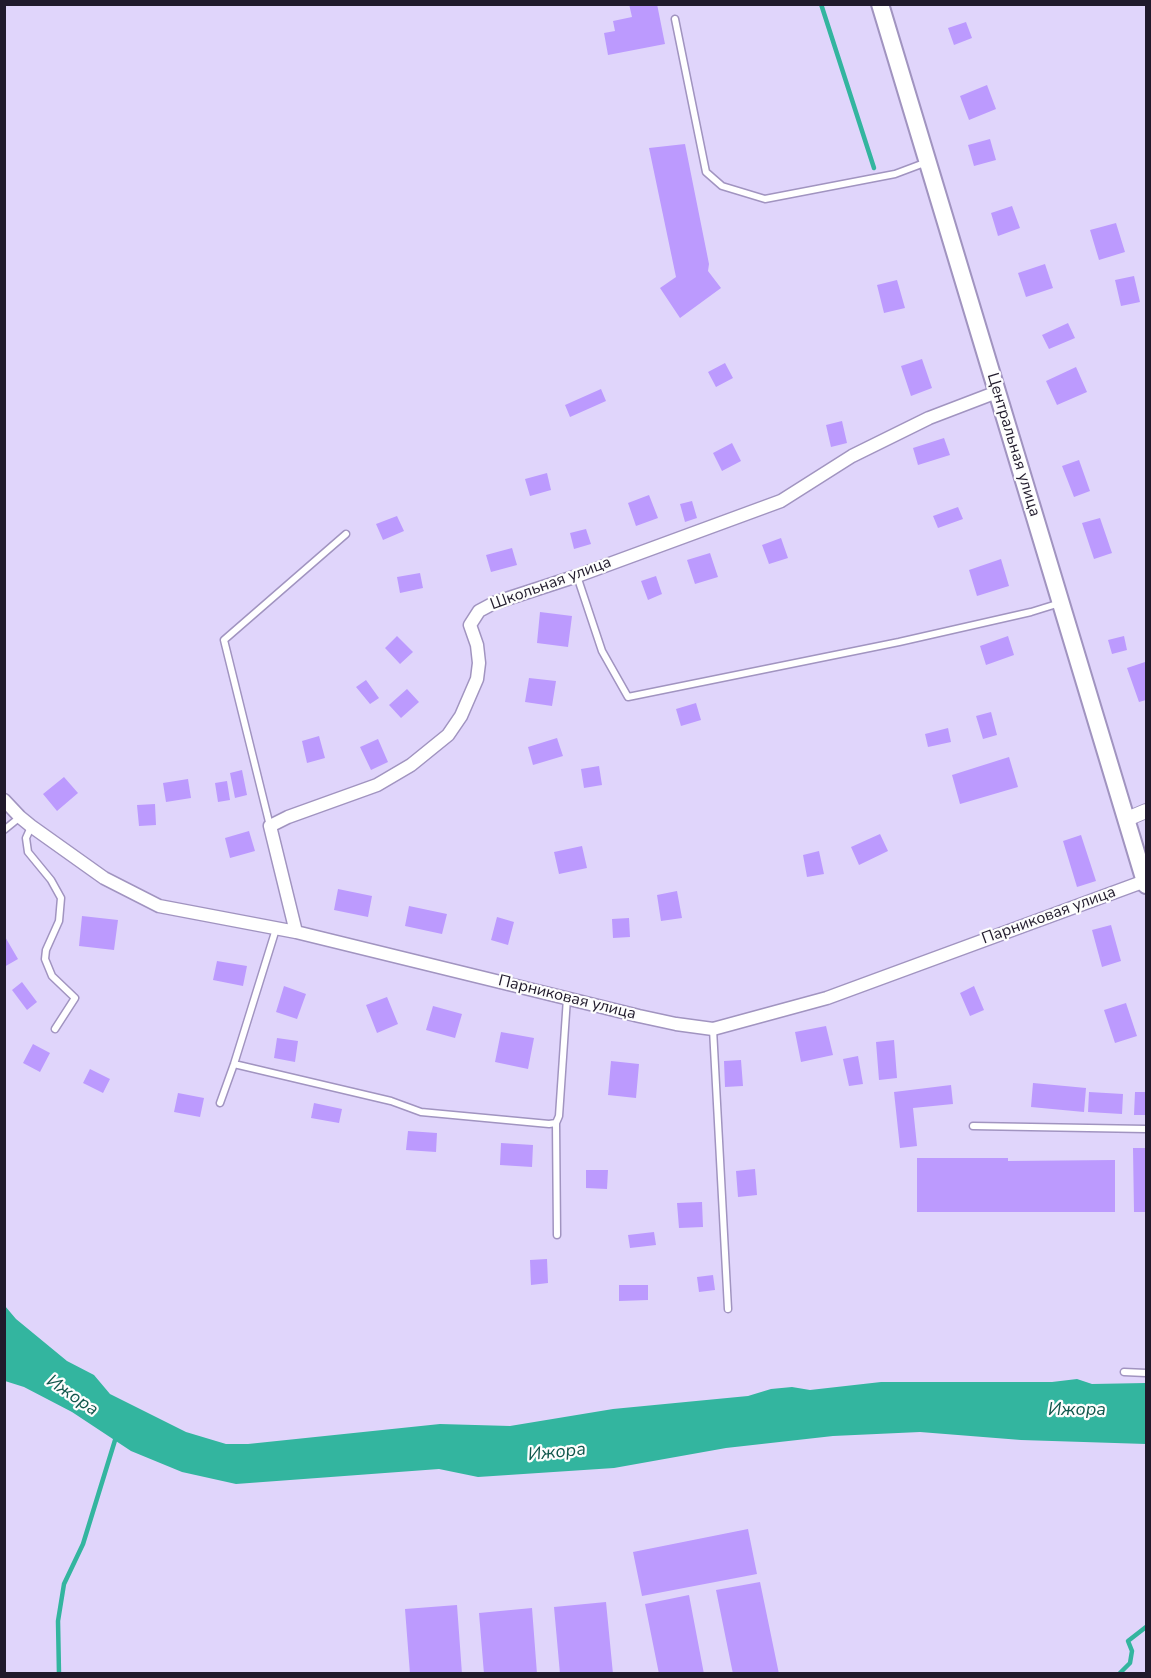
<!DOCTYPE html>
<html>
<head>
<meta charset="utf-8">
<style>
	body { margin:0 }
	#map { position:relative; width:1151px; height:1678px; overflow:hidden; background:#e0d5fb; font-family:"Nunito Sans",sans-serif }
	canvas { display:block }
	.frame { position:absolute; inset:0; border:6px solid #201a2b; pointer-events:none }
</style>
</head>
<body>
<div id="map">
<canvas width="1151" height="1678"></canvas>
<div class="frame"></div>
</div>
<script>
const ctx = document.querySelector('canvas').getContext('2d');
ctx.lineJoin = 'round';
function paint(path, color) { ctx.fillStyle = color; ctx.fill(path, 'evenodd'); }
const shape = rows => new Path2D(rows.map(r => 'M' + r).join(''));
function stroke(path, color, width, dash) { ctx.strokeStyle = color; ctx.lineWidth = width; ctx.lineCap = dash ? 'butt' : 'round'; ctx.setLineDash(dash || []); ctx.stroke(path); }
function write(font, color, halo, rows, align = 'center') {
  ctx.font = font + ' "Nunito Sans",sans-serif'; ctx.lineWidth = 4.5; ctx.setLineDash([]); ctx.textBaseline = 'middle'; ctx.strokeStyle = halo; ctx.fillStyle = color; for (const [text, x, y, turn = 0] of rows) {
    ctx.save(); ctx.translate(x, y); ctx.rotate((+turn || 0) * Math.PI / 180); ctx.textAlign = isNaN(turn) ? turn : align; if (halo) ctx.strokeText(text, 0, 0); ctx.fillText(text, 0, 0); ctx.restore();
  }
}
const water = shape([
	[5,1306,16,1319,67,1361,94,1375,110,1394,186,1432,226,1444,248,1444,440,1424,510,1426,613,1409,748,1396,771,1389,792,1387,810,1390,881,1382,1052,1382,1077,1379,1092,1384,1146,1383,1146,1444,1021,1440,920,1432,833,1436,726,1448,614,1468,478,1477,439,1469,236,1484,182,1472,131,1451,72,1412,24,1387,5,1381]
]);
const stream = shape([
	[821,4,874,168],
	[59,1674,58,1621,64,1584,83,1544,116,1437],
	[1119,1674,1130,1663,1132,1651,1128,1641,1146,1627]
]);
const building = shape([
	[629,4,657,4,665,44,608,55,604,33,615,31,613,21,632,17],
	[966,22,972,38,954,45,948,28],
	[987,85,996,109,969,120,960,96],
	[990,139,996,160,974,166,968,145],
	[685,144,709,264,708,271,721,288,680,318,660,288,676,277,649,148],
	[1012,206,1020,228,998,236,991,213],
	[1116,223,1125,252,1099,260,1090,230],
	[1045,264,1053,288,1026,297,1018,273],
	[1134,276,1140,302,1121,306,1115,280],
	[897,280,905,308,884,313,877,285],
	[1068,323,1075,338,1049,349,1042,335],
	[922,359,932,388,911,396,901,366],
	[725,363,733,378,716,387,708,372],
	[1076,367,1087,392,1057,405,1046,381],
	[601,389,606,401,570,417,565,405],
	[842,421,847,443,831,447,826,425],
	[944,438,950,455,918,465,913,448],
	[732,443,741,461,722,471,713,453],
	[1079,460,1090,491,1074,497,1062,466],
	[547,473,551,490,530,496,525,479],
	[649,495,658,518,636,526,628,503],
	[692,501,697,518,685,522,680,504],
	[958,507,963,519,938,528,933,516],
	[397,516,404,531,383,540,376,524],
	[1100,518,1112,553,1094,559,1082,523],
	[586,529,591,544,574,549,570,533],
	[781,538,788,558,769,564,762,545],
	[512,548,517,565,491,572,486,555],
	[710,553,718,577,695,584,687,560],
	[1001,559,1009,586,977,596,969,570],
	[420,573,423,588,400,593,397,577],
	[656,576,662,594,648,600,641,581],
	[540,612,572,616,568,647,537,643],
	[397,636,413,652,400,664,385,648],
	[1008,636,1014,655,986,665,980,646],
	[1124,636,1127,650,1112,654,1108,640],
	[1145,662,1146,700,1139,702,1127,668],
	[529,678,556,681,552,706,525,702],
	[366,680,379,698,370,704,356,687],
	[407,689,419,702,401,718,389,705],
	[696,703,701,720,681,726,676,709],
	[991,712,997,735,983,739,976,716],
	[948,728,951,742,928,747,925,734],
	[319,736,325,758,307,763,302,741],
	[557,738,563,756,533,765,528,747],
	[378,739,388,762,371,770,360,747],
	[1009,757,1018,787,960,804,952,775],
	[599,766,602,785,584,788,581,769],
	[242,770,247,795,235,798,230,773],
	[64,777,78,793,57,811,43,794],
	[188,779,191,798,166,802,163,783],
	[227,781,230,800,218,802,215,783],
	[155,804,156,825,139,826,137,805],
	[249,831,255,851,230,858,225,838],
	[880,834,888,851,859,865,851,847],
	[1081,835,1096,881,1077,887,1063,841],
	[582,846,587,868,559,874,554,852],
	[819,851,824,874,807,877,803,855],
	[338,889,372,896,368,917,334,910],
	[677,891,682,918,661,921,657,895],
	[409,906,447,914,442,934,405,926],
	[82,916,118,920,114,950,79,946],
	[497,917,514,922,508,945,491,940],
	[629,918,630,937,613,938,612,919],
	[1111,925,1121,961,1102,967,1092,930],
	[4,935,18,959,4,967],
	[217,961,247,966,243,986,213,980],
	[22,982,37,1002,27,1010,12,990],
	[284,986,306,994,297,1019,276,1012],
	[974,986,984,1010,970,1016,960,993],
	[387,997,398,1024,377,1033,366,1005],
	[1126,1003,1137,1036,1115,1043,1104,1010],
	[433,1006,462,1014,455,1038,426,1030],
	[826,1026,833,1055,801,1062,795,1032],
	[501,1032,534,1038,528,1069,495,1062],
	[277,1038,298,1041,295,1062,274,1058],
	[894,1040,897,1078,879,1080,876,1042],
	[33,1044,50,1053,40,1072,23,1063],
	[858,1056,863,1084,849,1086,843,1059],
	[741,1060,743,1086,725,1087,724,1061],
	[611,1061,639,1064,636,1098,608,1095],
	[90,1069,110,1079,103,1093,83,1083],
	[1033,1083,1086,1088,1084,1112,1031,1107],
	[951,1085,953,1104,913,1108,917,1146,900,1148,894,1092],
	[1089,1092,1123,1094,1122,1114,1088,1112],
	[1135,1092,1146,1092,1146,1115,1134,1115],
	[178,1093,204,1098,200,1117,174,1112],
	[314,1103,342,1109,339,1123,311,1118],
	[408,1131,437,1133,436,1152,406,1150],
	[501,1143,533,1145,532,1167,500,1165],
	[1133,1148,1146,1148,1146,1212,1134,1212],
	[917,1158,1008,1158,1008,1161,1115,1160,1115,1212,917,1212],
	[755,1169,757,1195,738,1197,736,1171],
	[586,1170,608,1170,607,1189,586,1188],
	[702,1202,703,1227,679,1228,677,1203],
	[654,1232,656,1245,630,1248,628,1235],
	[547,1259,548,1283,531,1285,530,1260],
	[713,1275,715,1290,699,1292,697,1277],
	[619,1285,648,1285,648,1300,619,1301],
	[748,1529,757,1574,642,1596,633,1552],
	[760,1582,779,1674,733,1674,716,1590],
	[689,1595,704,1674,659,1674,645,1604],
	[606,1602,613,1674,560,1674,554,1607],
	[457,1605,462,1674,410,1674,405,1609],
	[532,1608,537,1674,484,1674,479,1613]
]);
const service = shape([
	[675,19,706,172,722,186,765,199,895,174,927,162],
	[577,576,602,651,628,697,899,642,1031,612,1060,603],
	[270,826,224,640,346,534],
	[31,827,26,838,28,852,51,880,61,898,59,921,46,950,45,959,52,976,75,998,55,1029],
	[4,830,20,817],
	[713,1029,728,1309],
	[234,1064,391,1101,421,1112,549,1124,556,1123,559,1116,567,998],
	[220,1103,234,1064,276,929],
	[556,1123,557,1235],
	[973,1126,1146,1129],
	[1124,1372,1146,1373]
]);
const minor = shape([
	[4,800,20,817,31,826,104,878,159,906,296,932,639,1016,676,1024,713,1029,827,998,1145,881],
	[296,932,270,826,288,817,377,785,411,765,448,735,461,716,477,679,479,663,477,645,470,625,479,611,494,603,577,576,781,501,852,456,929,418,997,392]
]);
const tertiary = shape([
	[1127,819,1146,811]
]);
const secondary = shape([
	[880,4,1146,885]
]);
const streetNames = [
	["Центральная улица",1013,445,73],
	["Школьная улица",551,584,-20],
	["Парниковая улица",1049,916,-20],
	["Парниковая улица",567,998,14]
];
const waterNames = [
	["Ижора",72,1396,34],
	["Ижора",1077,1411],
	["Ижора",557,1453,-6]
];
paint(water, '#33b59f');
stroke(stream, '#33b59f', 4.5);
paint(building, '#bc9afe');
stroke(service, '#a194c0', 9);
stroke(minor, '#a194c0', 15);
stroke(tertiary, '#a194c0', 16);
stroke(secondary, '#a194c0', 20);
stroke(service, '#fff', 6);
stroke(minor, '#fff', 12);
stroke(tertiary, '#fff', 14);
stroke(secondary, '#fff', 16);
write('16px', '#201a2b', '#fdfdfd', streetNames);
write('italic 18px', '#11574c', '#fdfdfd', waterNames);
</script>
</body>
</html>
